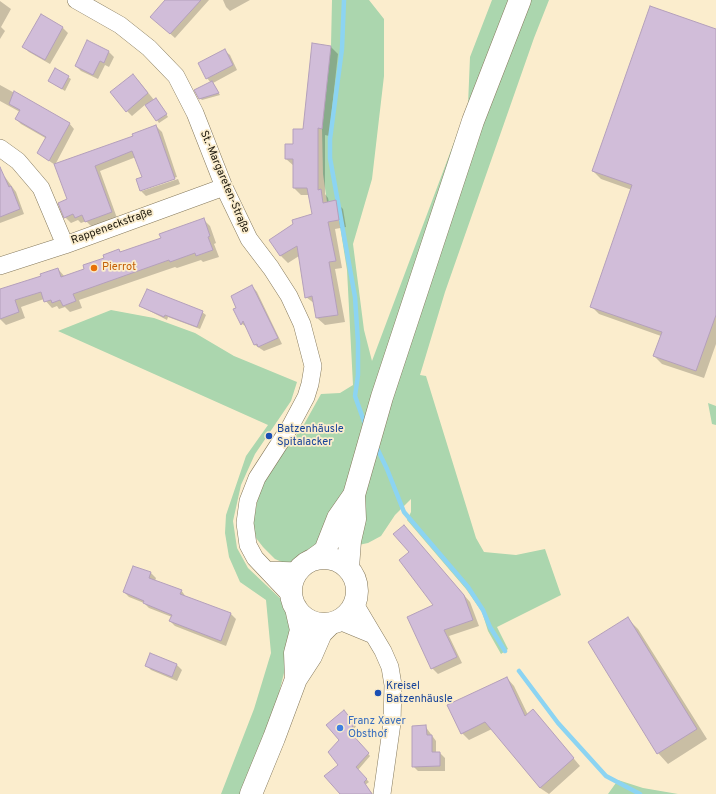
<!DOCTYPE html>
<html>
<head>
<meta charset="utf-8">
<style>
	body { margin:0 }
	canvas { display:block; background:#fbedcd }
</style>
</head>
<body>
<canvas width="716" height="794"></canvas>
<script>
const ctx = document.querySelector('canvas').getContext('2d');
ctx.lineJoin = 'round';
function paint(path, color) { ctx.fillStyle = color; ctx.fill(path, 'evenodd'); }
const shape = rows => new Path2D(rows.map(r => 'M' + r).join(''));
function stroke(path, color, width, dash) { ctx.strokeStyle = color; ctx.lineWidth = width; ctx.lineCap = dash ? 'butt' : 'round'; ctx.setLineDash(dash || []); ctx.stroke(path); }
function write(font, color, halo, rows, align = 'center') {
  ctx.font = font + ' Overpass,sans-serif'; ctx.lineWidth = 3.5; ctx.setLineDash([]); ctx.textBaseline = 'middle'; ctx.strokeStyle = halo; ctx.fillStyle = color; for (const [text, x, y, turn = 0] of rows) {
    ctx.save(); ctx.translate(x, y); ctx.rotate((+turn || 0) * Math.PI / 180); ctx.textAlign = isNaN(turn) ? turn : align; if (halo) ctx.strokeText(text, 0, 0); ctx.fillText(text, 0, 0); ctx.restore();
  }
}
const green = shape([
	[332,0,369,0,384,19,384,76,372,179,353,244,364,330,372,361,468,105,470,57,492,0,549,0,534,38,445,292,420,375,426,376,476,538,484,552,516,555,545,549,561,595,497,627,508,649,501,654,488,631,482,612,466,589,407,520,411,512,411,499,395,515,381,536,368,543,344,548,323,541,309,555,291,566,275,559,263,547,256,538,253,524,259,492,277,459,302,428,321,394,340,393,353,385,347,270,336,201,327,202,323,174,322,129,331,46],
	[111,310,154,318,195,333,234,356,297,382,291,401,255,454,241,485,233,521,237,548,248,568,284,602,291,619,293,637,277,701,243,787,262,794,221,794,254,709,271,653,266,600,240,582,229,557,225,533,226,515,246,456,268,425,58,331],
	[708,403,716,406,716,425,712,424],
	[618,780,643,788,678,794,608,794]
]);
const shadow = shape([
	[169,0,209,0,175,38,156,21],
	[223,0,250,0,230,11,226,7],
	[0,1,11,9,1,27,5,31,0,39],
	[41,16,63,28,68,33,50,64,29,52,24,47],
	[716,30,716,344,704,378,662,364,654,356,661,336,599,314,591,306,632,190,601,179,593,171],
	[87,42,109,52,114,57,109,67,105,65,98,79,81,71,76,66],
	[331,47,338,54,329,136,325,135,325,194,328,198,329,203,335,201,343,209,346,227,335,229,342,268,335,269,345,322,325,325,317,318,315,304,306,297,299,256,288,263,281,256,271,240,313,215,309,195,301,195,294,188,294,166,286,159,303,130],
	[225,51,230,55,237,70,213,83,220,95,202,100,200,98,211,83,207,78],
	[55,69,71,79,65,91,49,81],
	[138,80,154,100,158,101,168,117,159,123,146,104,132,116,127,111],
	[0,85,69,123,74,129,55,165,134,136,156,126,162,132,177,177,142,189,142,191,178,179,180,184,146,196,141,191,137,180,143,177,136,157,100,171,117,218,92,227,86,221,81,223,78,220,71,223,65,217,68,199,55,165,38,153,47,139,21,124,16,119,20,112,0,101],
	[5,177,16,192,24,214,0,223,0,179],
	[204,220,210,226,216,243,214,244,219,257,203,262,201,260,177,268,175,267,79,300,82,308,70,312,65,307,59,309,57,306,52,308,44,299,21,307,25,318,6,325,0,319,0,290,42,277,58,269,65,277,85,269,119,250,122,253,162,239],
	[252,286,257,292,282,344,264,351,255,345,247,327,242,324,235,310,238,308],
	[140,306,202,312,206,315,200,329,168,317,167,320],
	[404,526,470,602,479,626,449,636,462,663,438,674,432,668,435,605,410,553],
	[133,567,151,573,156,578,155,581,181,590,186,597,231,614,236,619,226,646,175,626,170,621,172,617,149,608,144,603,129,597,124,592],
	[628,619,638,629,707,739,668,764,658,753],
	[150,654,177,665,182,670,177,681,151,670,146,665],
	[507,678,514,686,528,715,540,718,580,766,549,794,540,788,492,729,469,740,462,733],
	[346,714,356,726,351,735,370,756,358,770,369,782,365,785,373,794,341,794,339,765,340,740],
	[425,726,436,741,436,753,440,753,445,758,445,771,418,771,413,766]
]);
const stream = shape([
	[344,0,342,49,330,139,330,158,355,297,358,342,358,375,355,396,366,427],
	[376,446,387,469,404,512,468,587,483,610,490,627,505,651],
	[519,671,558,723,606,776,640,794]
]);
const building = shape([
	[165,0,201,0,170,34,150,17,165,0],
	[650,6,716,29,716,315,696,371,653,356,662,332,590,307,632,185,592,171,650,6],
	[41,14,63,27,45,60,22,47,41,14],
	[87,40,109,51,104,63,100,61,93,75,75,66,87,40],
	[312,43,331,46,322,129,318,128,318,190,321,189,323,203,336,200,339,220,328,222,336,261,329,262,338,315,316,318,312,296,305,298,297,246,280,256,269,240,293,224,292,220,312,214,307,188,293,188,293,159,285,159,285,144,293,144,293,129,303,129,312,43],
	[225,49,233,65,206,79,198,63,225,49],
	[55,68,69,76,62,89,48,81,55,68],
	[133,74,148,93,126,112,110,92,133,74],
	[212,81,219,93,199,99,194,90,212,81],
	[14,91,70,123,49,161,37,153,46,137,15,119,20,110,9,104,14,91],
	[156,98,167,114,156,121,145,105,156,98],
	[156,125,175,179,140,191,136,179,142,177,132,151,95,166,112,212,85,222,82,215,75,218,73,214,64,218,58,203,67,199,54,164,133,136,132,134,156,125],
	[0,167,9,187,11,186,20,209,0,217,0,167],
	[204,218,210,236,208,237,213,250,196,256,195,253,170,262,169,260,73,294,76,301,63,306,60,300,52,303,51,300,44,302,41,292,15,300,19,312,0,319,0,289,41,276,40,274,58,268,61,277,84,269,83,265,104,258,103,255,119,249,120,252,161,238,159,234,204,218],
	[252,285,278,338,258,347,257,344,254,345,243,321,241,325,233,309,236,308,231,296,252,285],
	[147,289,203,311,197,327,165,315,164,317,139,306,147,289],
	[404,525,464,595,473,620,444,630,457,657,431,669,407,617,433,605,399,560,409,552,393,534,404,525],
	[133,566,151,572,149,578,182,590,180,594,231,613,221,641,169,621,172,615,143,603,144,601,123,592,133,566],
	[628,617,697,729,657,754,588,642,628,617],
	[150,653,177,664,172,677,145,666,150,653],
	[507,677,525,716,533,709,574,758,540,788,485,722,461,734,447,705,507,677],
	[344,710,354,723,350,732,369,753,356,767,367,779,364,782,372,794,340,794,324,776,338,765,328,752,339,740,326,725,344,710],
	[426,725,427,735,432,735,432,752,440,752,440,766,412,767,412,726,426,725]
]);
const minor = shape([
	[76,0,120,25,149,48,176,76,195,113,224,187,249,239,271,268,289,296,302,324,313,366,310,384,306,397,290,427,257,478,248,501,245,523,248,545,255,558,291,596],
	[0,148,18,161,41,188,65,245],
	[0,266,65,245,224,187],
	[268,570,298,571],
	[355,604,383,651,390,667,393,685,392,723,382,794],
	[339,621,373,635]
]);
const major = shape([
	'291 591a33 33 0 1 1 66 0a33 33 0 1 1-66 0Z',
	[314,559,325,551,338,518,354,495,382,397,473,121,520,0],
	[348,568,350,541,355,519,354,495],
	[296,608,301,630,295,653,296,679],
	[251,794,274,738,296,679,311,656,321,633,330,624]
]);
const markers = [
	[94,268,4,"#e8710a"],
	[269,436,4,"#1a4fb4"],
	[378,693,4,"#1a4fb4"],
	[340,728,4,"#3f7fe0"]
];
const streetNames = [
	["St.-Margareten-Straße",224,182,67],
	["Rappeneckstraße",112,227,-20]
];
const foodNames = [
	["Pierrot",102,268]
];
const transitNames = [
	["Batzenhäusle",277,430],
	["Spitalacker",277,443],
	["Kreisel",386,687],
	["Batzenhäusle",386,700]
];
const shopNames = [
	["Franz Xaver",348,722],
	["Obsthof",348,735]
];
paint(green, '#abd6ae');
paint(shadow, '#0003');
stroke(stream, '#8cd4f2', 4.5);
paint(building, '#d1bdd9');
stroke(building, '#b4a0bb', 1);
stroke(minor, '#85795c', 18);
stroke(major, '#85795c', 23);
stroke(minor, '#fff', 17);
stroke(major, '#fff', 22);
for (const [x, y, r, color] of markers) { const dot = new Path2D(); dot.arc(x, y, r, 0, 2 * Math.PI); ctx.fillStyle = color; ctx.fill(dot); stroke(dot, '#fbedcd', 1.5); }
write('11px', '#1e190d', '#fbedcd', streetNames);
write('11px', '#c56008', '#fbedcd', foodNames, 'left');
write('11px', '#164399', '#fbedcd', transitNames, 'left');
write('11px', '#366cbe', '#fbedcd', shopNames, 'left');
</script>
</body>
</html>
